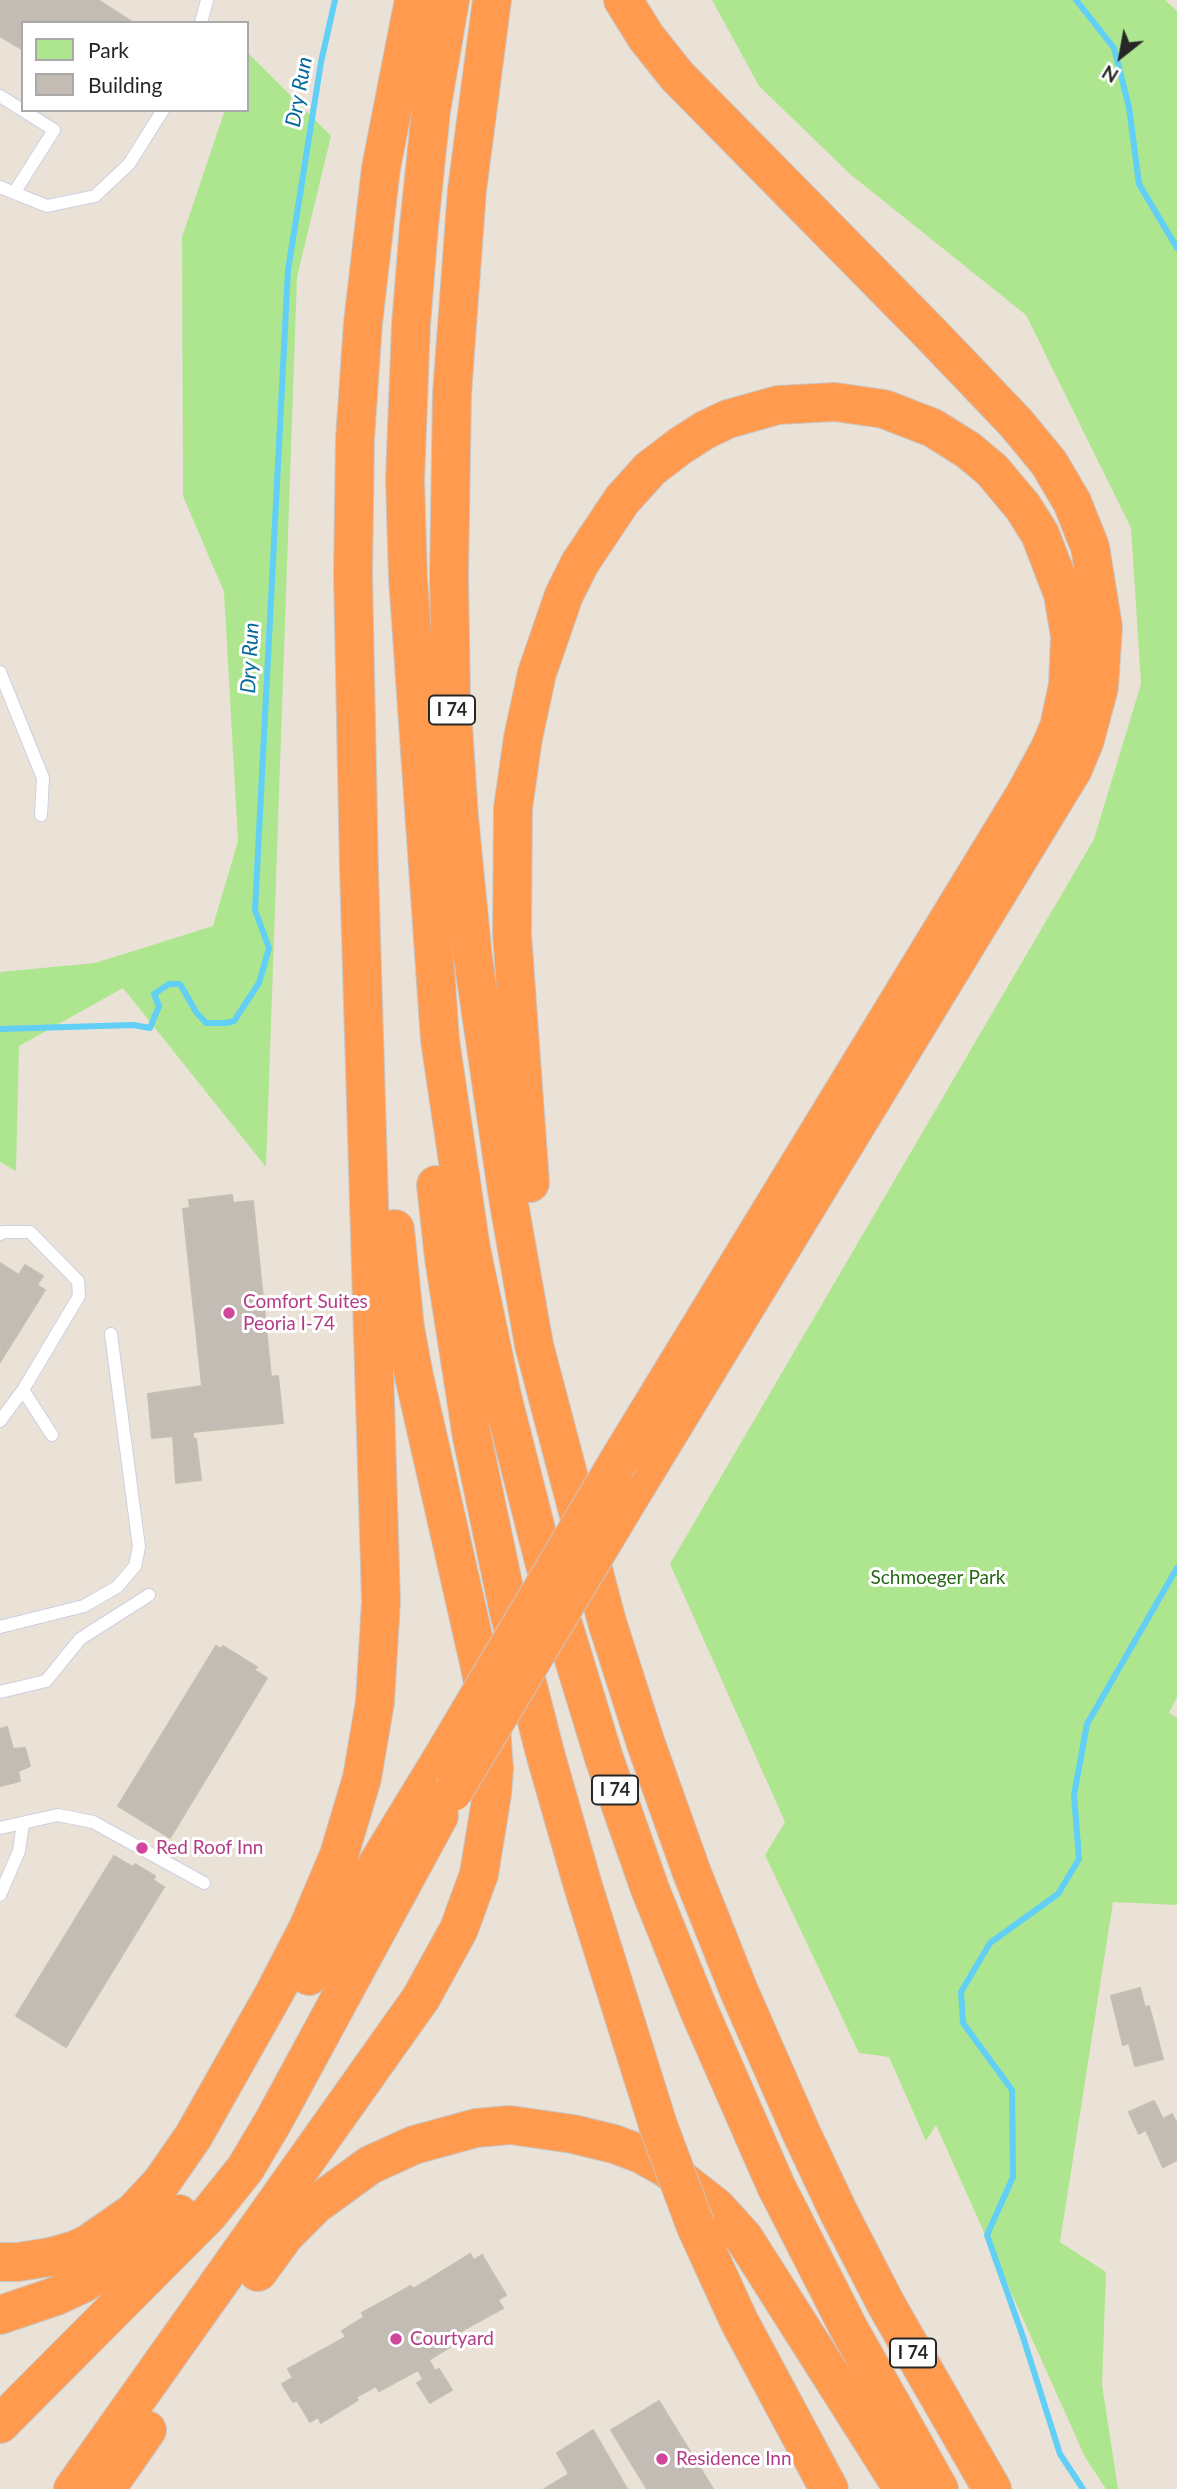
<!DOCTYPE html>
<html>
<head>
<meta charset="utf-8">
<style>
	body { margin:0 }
	#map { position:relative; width:1177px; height:2489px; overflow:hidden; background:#ebe2d7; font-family:Lato,sans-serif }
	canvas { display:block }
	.legend { position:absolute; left:21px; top:21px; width:228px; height:91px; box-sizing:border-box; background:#fff; border:2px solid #a9a9a9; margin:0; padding:9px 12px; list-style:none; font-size:21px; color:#272727 }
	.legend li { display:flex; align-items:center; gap:14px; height:35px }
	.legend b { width:35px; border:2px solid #a9a9a9 }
	.north { position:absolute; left:1086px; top:21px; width:70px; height:70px; -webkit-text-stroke:5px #fff; paint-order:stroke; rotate:211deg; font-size:19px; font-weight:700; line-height:28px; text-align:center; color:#272727 }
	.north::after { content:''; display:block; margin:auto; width:24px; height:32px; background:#272727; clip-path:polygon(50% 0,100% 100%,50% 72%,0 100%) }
</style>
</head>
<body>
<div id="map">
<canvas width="1177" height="2489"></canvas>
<ul class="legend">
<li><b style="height:19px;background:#ade68f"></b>Park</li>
<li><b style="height:19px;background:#c2bcb4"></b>Building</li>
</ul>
<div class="north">N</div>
</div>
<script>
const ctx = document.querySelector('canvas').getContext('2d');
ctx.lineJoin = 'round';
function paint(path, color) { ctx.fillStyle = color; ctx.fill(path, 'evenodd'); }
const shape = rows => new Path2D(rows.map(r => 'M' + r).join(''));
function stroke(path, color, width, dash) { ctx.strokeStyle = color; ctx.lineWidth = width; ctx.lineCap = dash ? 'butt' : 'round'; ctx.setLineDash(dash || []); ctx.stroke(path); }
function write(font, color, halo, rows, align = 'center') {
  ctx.font = font + ' Lato,sans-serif'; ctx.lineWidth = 6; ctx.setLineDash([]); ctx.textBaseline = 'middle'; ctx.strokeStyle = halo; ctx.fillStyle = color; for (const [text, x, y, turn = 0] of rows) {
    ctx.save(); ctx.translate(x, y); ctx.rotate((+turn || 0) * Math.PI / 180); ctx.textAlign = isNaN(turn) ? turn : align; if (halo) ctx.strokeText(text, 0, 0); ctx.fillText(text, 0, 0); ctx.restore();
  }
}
const green = shape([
	[712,0,1165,0,1177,11,1177,1697,1169,1713,1177,1718,1177,1905,1113,1902,1060,2242,1106,2272,1102,2385,1118,2489,1106,2489,1085,2457,936,2125,926,2141,889,2057,859,2053,765,1855,785,1822,670,1564,1094,839,1141,684,1131,528,1026,315,850,174,759,86],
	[247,52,331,136,297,277,266,1167,123,988,19,1046,16,1171,0,1162,0,972,95,963,213,926,238,841,224,592,183,496,182,237,225,110,247,110]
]);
const stream = shape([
	[1076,0,1114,48,1129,107,1139,184,1177,248],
	[0,1029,133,1025,150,1028,159,1006,154,994,169,984,180,984,196,1012,206,1023,226,1023,234,1021,259,983,269,948,255,910,288,270,321,62,335,0],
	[1083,2489,1060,2454,1023,2337,987,2235,1013,2177,1012,2090,963,2023,961,1992,990,1943,1058,1894,1079,1859,1074,1795,1087,1724,1177,1568]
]);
const building = shape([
	[0,0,98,0,134,23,23,23,23,50,0,36,0,0],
	[232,1195,233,1203,253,1201,271,1377,278,1376,283,1423,193,1432,193,1439,196,1439,201,1480,176,1483,173,1436,152,1438,148,1394,202,1386,183,1209,190,1208,189,1200,232,1195],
	[0,1263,19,1275,25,1265,43,1276,37,1285,45,1290,0,1362,0,1263],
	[216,1646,221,1649,223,1646,257,1667,254,1670,267,1678,170,1838,118,1806,216,1646],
	[7,1727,13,1749,25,1748,30,1766,18,1771,20,1781,0,1786,0,1729,7,1727],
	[114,1856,133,1867,135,1864,155,1876,153,1880,164,1887,66,2047,16,2016,114,1856],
	[1140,1988,1145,2008,1149,2006,1163,2059,1135,2066,1129,2043,1123,2045,1111,1996,1140,1988],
	[1154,2101,1163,2119,1172,2114,1177,2124,1177,2160,1163,2167,1146,2130,1139,2134,1129,2112,1154,2101],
	[470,2254,474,2260,482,2255,506,2295,498,2300,503,2308,445,2340,450,2347,429,2360,435,2371,439,2369,452,2390,430,2403,417,2383,423,2379,418,2370,379,2391,376,2386,356,2397,358,2400,321,2423,318,2417,310,2422,297,2400,293,2402,282,2384,293,2378,288,2369,346,2337,342,2331,364,2317,362,2313,411,2286,413,2289,470,2254],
	[659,2401,713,2489,647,2489,611,2430,659,2401],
	[593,2430,627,2489,544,2489,569,2474,557,2453,593,2430]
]);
const lane = shape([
	[201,23,207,0],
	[0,96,54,130,14,193],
	[0,187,47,206,95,196,129,164,163,110],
	[0,672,43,778,41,815],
	[0,1234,3,1232,30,1232,78,1281,79,1296,23,1390,0,1421],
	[23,1390,52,1435],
	[0,1627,84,1606,117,1587,135,1566,139,1547,111,1334],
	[0,1692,46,1681,80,1639,149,1595],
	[0,1828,58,1815,93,1822,204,1883],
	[0,1895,19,1851,23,1823]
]);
const highway = shape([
	[450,0,431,111,419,226,411,325,405,480,408,578,440,1040,471,1249,502,1396,545,1565,604,1758,650,1889,698,2008,776,2186,848,2327,939,2489],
	[492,0,467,190,452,394,449,577,451,695,459,817,473,958,509,1204,534,1345,607,1622,646,1744,692,1873,739,1991,800,2130,839,2213,887,2306,992,2489],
	[623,0,646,37,677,76,932,335,1016,423,1049,463,1072,502,1090,547,1103,627,1099,687,1085,740,1073,769,631,1495],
	[530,1183,512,934,513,808,523,738,537,673,564,595,580,563,622,500,650,469,680,446,705,430,728,419,778,405,835,402,884,409,933,428,968,450,992,470,1023,507,1040,534,1063,594,1070,636,1068,685,1059,727,1050,748,1024,796,619,1460],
	[436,1185,444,1258,472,1437,509,1612,545,1753,583,1886,658,2125],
	[309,1976,441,1760],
	[696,2227,739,2321,829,2489],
	[88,2244,134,2212,161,2183,193,2137,275,1992,308,1928,339,1855,362,1778,375,1702,381,1601,359,869,353,574,355,439,363,323,381,168,414,0],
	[0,2262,18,2262,50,2257,75,2250,109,2234],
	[258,2272,285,2235,315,2205,370,2165,414,2145,476,2128,510,2125,573,2134,614,2144,641,2154,666,2168,716,2207,744,2238,903,2489],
	[0,2315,56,2296,84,2283,138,2248,179,2214],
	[0,2424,208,2215,245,2169,273,2122,439,1816],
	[73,2489,421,1998,459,1929,479,1874,492,1794,494,1769,491,1726,480,1667,414,1376,405,1328,395,1229],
	[106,2489,147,2430]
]);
const highwayBridge = shape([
	[441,1760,619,1460],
	[453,1792,631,1495],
	[658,2125,696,2227]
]);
const markers = [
	[229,1313,7,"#d1479c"],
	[142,1848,7,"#d1479c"],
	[396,2339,7,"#d1479c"],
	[662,2459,7,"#d1479c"]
];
const shields = [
	[452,710,46],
	[615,1790,46],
	[913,2353,46]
];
const shieldNames = [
	["I 74",452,710],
	["I 74",615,1790],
	["I 74",913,2353]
];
const hotelNames = [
	["Comfort Suites",243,1302],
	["Peoria I-74",243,1324],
	["Red Roof Inn",156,1848],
	["Courtyard",410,2339],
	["Residence Inn",676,2459]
];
const parkNames = [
	["Schmoeger Park",938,1578]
];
const waterNames = [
	["Dry Run",299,92,-80],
	["Dry Run",250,658,-87]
];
paint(green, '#ade68f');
stroke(stream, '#61cff6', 6);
paint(building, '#c2bcb4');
stroke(building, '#c6beb1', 2);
stroke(lane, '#ccd0e2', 14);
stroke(highway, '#c7c7c7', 40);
stroke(lane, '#fff', 12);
stroke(highway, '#ff9a4e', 38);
stroke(highwayBridge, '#c7c7c7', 40, []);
stroke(highwayBridge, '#ff9a4e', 38);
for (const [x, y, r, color] of markers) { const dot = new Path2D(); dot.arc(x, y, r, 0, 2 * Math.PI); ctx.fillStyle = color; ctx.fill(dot); stroke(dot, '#fff', 2.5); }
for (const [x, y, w] of shields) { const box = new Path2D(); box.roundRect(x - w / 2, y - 14.5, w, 29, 5); ctx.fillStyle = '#fff'; ctx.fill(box); stroke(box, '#272727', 2); }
write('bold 18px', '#272727', null, shieldNames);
write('19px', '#b23c85', '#fff', hotelNames, 'left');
write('19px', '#266714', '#fff', parkNames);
write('italic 21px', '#05699d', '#fff', waterNames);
</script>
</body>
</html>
